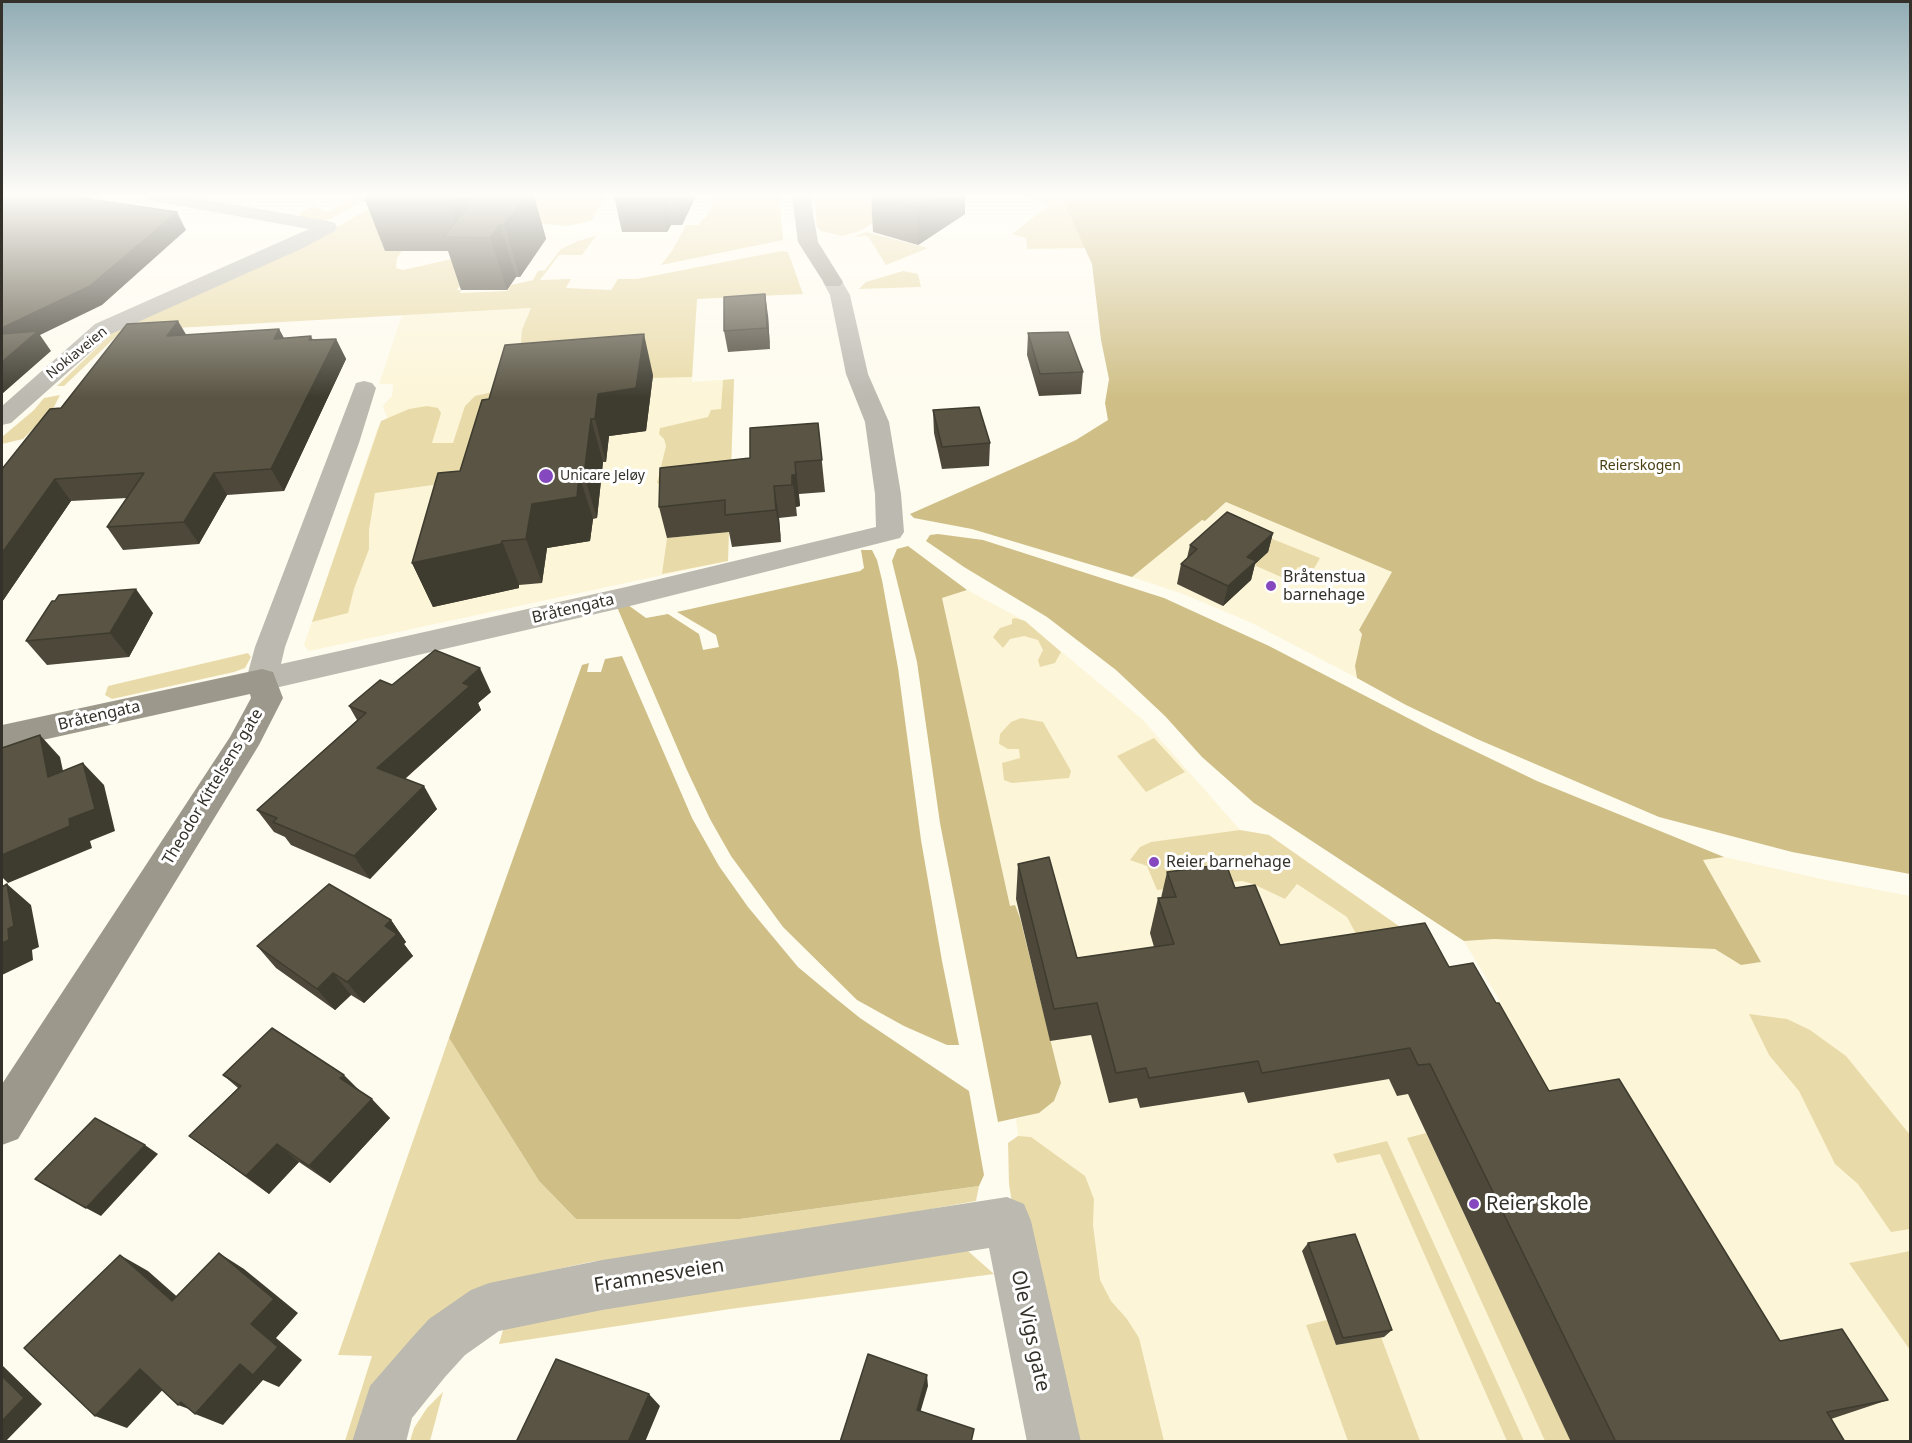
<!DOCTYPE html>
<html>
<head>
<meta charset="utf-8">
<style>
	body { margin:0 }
	#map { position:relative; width:1912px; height:1443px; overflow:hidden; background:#fefbef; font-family:"Noto Sans",sans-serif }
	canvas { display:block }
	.frame { position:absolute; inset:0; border:3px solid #34312a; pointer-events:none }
</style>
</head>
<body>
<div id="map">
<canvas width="1912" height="1443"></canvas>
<div class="frame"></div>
</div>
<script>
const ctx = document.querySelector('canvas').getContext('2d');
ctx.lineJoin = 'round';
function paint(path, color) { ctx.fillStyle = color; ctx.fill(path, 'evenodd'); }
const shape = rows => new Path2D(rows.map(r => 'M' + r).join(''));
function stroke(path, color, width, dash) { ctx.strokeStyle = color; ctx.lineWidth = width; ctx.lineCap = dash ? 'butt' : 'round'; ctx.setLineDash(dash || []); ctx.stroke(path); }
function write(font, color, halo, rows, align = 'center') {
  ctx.font = font + ' "Noto Sans",sans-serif'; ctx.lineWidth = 6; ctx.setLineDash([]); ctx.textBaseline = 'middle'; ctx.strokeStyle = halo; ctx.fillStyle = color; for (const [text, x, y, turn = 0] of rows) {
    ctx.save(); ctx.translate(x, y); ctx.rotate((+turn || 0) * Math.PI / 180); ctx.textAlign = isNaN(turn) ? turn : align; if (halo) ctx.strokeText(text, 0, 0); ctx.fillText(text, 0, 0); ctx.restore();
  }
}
const built = shape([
	[697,299,692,382,734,379,728,561,309,651,304,645,378,427,388,420,383,406,392,396,393,384,379,384,402,315],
	[1226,502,1392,572,1359,630,1362,634,1355,666,1357,678,1252,623,1183,594,1132,577,1202,520,1206,521],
	[967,590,1025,621,1143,720,1240,830,1269,835,1433,950,1456,970,1477,1006,1500,1001,1464,941,1494,939,1715,949,1741,965,1760,962,1703,860,1724,857,1826,880,1910,896,1910,1441,1100,1441,1018,1136,1016,1119,1039,1113,1054,1101,1061,1083,1010,906,941,597]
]);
const green = shape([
	[356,196,371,196,331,219,319,221,301,217,299,214,312,206,328,212],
	[389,196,461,196,386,251,402,251,397,258,396,268,403,270,456,258,472,270,457,290,461,290,460,293,507,291,511,285,533,280,538,271,545,270,561,249,578,241,596,236,582,255,559,255,540,280,571,279,566,288,611,290,618,279,637,279,781,251,788,252,803,294,697,299,692,377,652,378,520,355,522,330,531,308,122,331,64,386,57,386,112,333,339,226],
	[531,196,606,196,591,221,567,226,535,223],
	[716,196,779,196,783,240,661,265,672,251,686,225,699,225,703,218,706,218],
	[835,196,918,196,860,231,842,236,821,231,817,227,815,200],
	[1028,196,1061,196,1085,248,1027,249,1026,238,1012,234,1049,205,1026,198],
	[866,232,928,248,886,265,869,238,866,236,853,237],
	[903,271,918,274,921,287,859,289,866,282],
	[734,379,728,561,662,574,667,538,719,533,662,485,657,483,666,446,664,439,659,434,660,428,708,417,711,410,721,409,723,380],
	[506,389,483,456,440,484,375,493,369,530,369,549,354,589,348,613,312,622,381,421,409,409,427,406,438,408,441,413,432,443,453,443,465,406,475,396],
	[60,395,53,409,23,439,2,444,2,437,34,410,44,398],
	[1260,534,1320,558,1312,572,1298,567,1288,580,1231,555],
	[1015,618,1025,621,1061,652,1055,663,1040,667,1038,660,1043,650,1038,640,1024,636,1010,639,1003,648,993,637,1000,628,1012,624,1012,619],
	[248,653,251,657,245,668,234,672,112,699,105,695,108,686],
	[1021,718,1043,722,1071,771,1069,778,1012,783,1004,780,1002,763,1020,758,1019,749,1008,749,999,744,1000,734,1011,722],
	[1154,738,1185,772,1146,792,1117,756],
	[1240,830,1269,835,1433,950,1369,958,1347,917,1297,884,1285,899,1253,884,1242,881,1157,890,1147,866,1130,860,1140,847,1151,842],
	[1749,1014,1787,1019,1810,1030,1846,1056,1910,1135,1910,1229,1891,1232,1858,1184,1835,1164,1799,1091,1769,1055],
	[449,1038,539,1181,576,1219,740,1219,979,1186,976,1201,787,1235,590,1262,499,1282,368,1441,345,1441,372,1356,338,1355],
	[1426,1133,1571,1441,1545,1441,1407,1138],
	[1018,1136,1031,1137,1085,1176,1094,1199,1093,1225,1100,1280,1111,1301,1127,1319,1139,1338,1164,1441,1075,1441,1015,1222,1009,1184,1008,1143],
	[1387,1141,1524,1441,1507,1441,1380,1154,1337,1163,1333,1154],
	[968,1251,994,1274,730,1309,499,1344,503,1330,523,1317],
	[1910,1251,1910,1350,1849,1263],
	[1327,1320,1336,1345,1381,1337,1420,1441,1348,1441,1306,1325],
	[443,1392,430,1441,410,1441,414,1428,427,1408]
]);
const forest = shape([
	[1061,196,1910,196,1910,874,1792,852,1659,817,1477,739,1406,705,1357,678,1355,666,1362,634,1359,630,1392,572,1226,502,1205,521,1202,520,1132,577,972,529,914,518,910,514,1046,454,1076,440,1108,420,1105,403,1109,379,1101,340,1092,264],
	[938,534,983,540,1164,598,1269,646,1433,731,1537,781,1724,857,1703,860,1761,962,1741,965,1715,949,1494,939,1464,941,1254,803,1202,757,1165,716,1116,670,1047,617,964,567,926,541,930,535],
	[908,546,967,590,942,598,1010,906,1015,905,1020,918,1061,1083,1054,1101,1039,1113,998,1122,940,823,917,662,892,561,897,549],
	[861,550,872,550,877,560,882,580,898,668,921,840,942,961,959,1045,947,1045,904,1026,857,1000,783,927,731,856,710,819,686,768,617,607,628,605,646,618,668,614,699,634,703,650,719,647,716,635,677,612,860,571,864,568],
	[622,656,692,818,719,866,748,907,798,967,834,997,860,1018,969,1091,984,1175,979,1186,740,1219,576,1219,539,1181,449,1038,582,665,589,663,587,672,601,672,605,659]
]);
const street = shape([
	[144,196,185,196,328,221,335,223,337,227,335,231,301,249,111,334,11,423,2,425,2,406,95,324,309,229,153,201,147,200,144,196],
	[833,276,840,278,850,295,868,374,889,422,901,494,904,532,900,538,626,607,262,691,251,688,246,680,255,647,356,383,364,381,372,383,376,388,359,443,285,647,281,664,626,587,876,527,875,494,865,422,846,374,830,295,823,282,826,278,833,276],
	[1007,1197,1024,1204,1031,1221,1081,1442,1027,1442,989,1248,602,1310,499,1331,465,1355,445,1377,412,1418,406,1442,352,1442,370,1386,409,1341,429,1319,471,1290,489,1283,602,1260,1007,1197]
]);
const secondary = shape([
	[792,196,810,196,818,242,843,282,840,286,826,286,798,242,792,196],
	[262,669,273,672,283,698,259,745,18,1139,2,1145,2,1084,230,737,251,698,250,694,2,749,2,725,262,669]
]);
const wall = shape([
	[534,196,546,239,520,277,516,277,507,290,461,290,448,251,385,251,365,200],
	[614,196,696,196,682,225,671,225,667,232,622,232],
	[871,196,965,196,965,214,918,245,873,232],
	[768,315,770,349,728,352,724,331],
	[279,329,284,338,311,336,313,340,336,339,346,359,284,491,227,495,199,544,123,550,107,527,127,498,71,501,2,602,61,408,187,335],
	[1028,333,1083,372,1081,394,1039,396,1027,355],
	[653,375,646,431,609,436,606,462,603,462,597,518,593,519,590,541,547,548,542,583,519,585,519,588,433,607,412,563,460,471],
	[933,410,990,443,989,466,942,469,934,433],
	[818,423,825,492,799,494,800,506,796,507,797,516,779,518,781,542,732,547,729,532,667,538,659,507],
	[1273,533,1268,552,1255,564,1251,580,1223,606,1177,584,1181,564,1187,558,1190,545],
	[153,613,129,657,47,665,26,641],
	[392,685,491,692,478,703,481,710,405,779,437,809,370,879,291,845,285,837,274,832,257,810,357,720,349,706],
	[1018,864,1077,958,1154,947,1150,933,1158,898,1161,898,1167,872,1235,888,1280,945,1449,967,1496,1003,1549,1091,1780,1341,1888,1400,1831,1419,1845,1442,1571,1442,1408,1094,1397,1096,1389,1079,1248,1103,1244,1092,1140,1108,1137,1098,1109,1103,1091,1035,1050,1041,1016,899],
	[391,920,406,942,404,944,413,956,364,1003,351,995,335,1010,276,968,257,946],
	[223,1075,358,1089,390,1118,330,1183,299,1162,269,1194,189,1136,238,1088],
	[1308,1243,1392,1330,1384,1337,1336,1345,1302,1251]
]);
const shadedWall = shape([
	[62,196,89,196,93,204],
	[452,196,508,196,461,238,448,200],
	[526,196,534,196,546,239,520,277,504,225],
	[660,196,665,196,671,225,667,232],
	[677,196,696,196,682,225],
	[935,196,965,196,965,214,918,245,917,207],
	[177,212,186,230,102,305,40,335,51,351,2,394,2,328],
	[500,225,516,277,507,290,490,238],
	[765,294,768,315,770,349,767,328],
	[178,321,190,341,167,336],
	[279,329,290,350,274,339],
	[644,334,653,375,646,431,609,436,606,462,595,419,598,394],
	[336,339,346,359,284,491,271,469],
	[591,419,603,462,597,518,584,475],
	[795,462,800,506,796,507,797,516,792,475],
	[214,473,227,495,199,544,184,522],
	[579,475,593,519,590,541,547,548,542,583,526,539,532,504],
	[55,479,71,501,2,602,2,553],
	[774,486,779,518,781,542,776,510],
	[1273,533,1268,552,1255,564,1251,580,1223,606,1228,586,1247,557],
	[502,541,519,585,519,588,433,607,412,563],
	[136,589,153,613,129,657,110,633],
	[480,668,491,692,478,703,481,710,391,791,377,768,463,683],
	[40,735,60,757,69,799,48,777],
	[83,763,104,785,115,831,90,841,92,848,8,883,2,877,2,855,69,819],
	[424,786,437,809,370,879,354,856],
	[7,884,31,905,39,947,32,950,33,960,2,975,2,943,8,929],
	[391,920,406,942,404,944,413,956,364,1003,347,982,385,926],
	[333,973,351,995,335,1010,317,989],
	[344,1075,363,1094,340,1078],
	[372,1099,390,1118,330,1183,309,1166],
	[277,1144,299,1162,269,1194,246,1176],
	[145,1145,158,1154,101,1216,86,1208],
	[219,1253,244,1269,298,1313,276,1338,302,1360,279,1387,263,1380,223,1425,195,1414,197,1412,178,1405,181,1402,240,1364,251,1324],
	[120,1255,148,1271,199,1316,172,1301],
	[2,1365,42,1404,5,1442,2,1442],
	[140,1369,170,1382,127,1428,95,1416],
	[927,1375,928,1386,918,1420,917,1410],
	[649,1394,660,1406,645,1442,628,1442]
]);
const building = shape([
	[2,196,68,196,177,212,90,286,2,328,2,196],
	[368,196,452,196,448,200,365,200,368,196],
	[477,196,526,196,504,225,500,225,490,238,443,237,477,196],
	[875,196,935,196,917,207,875,196],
	[765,294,767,328,724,331,724,297,765,294],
	[178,321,167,336,279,329,274,339,311,336,309,340,336,339,271,469,214,473,184,522,107,527,144,473,55,479,2,553,2,469,50,409,61,408,127,324,178,321],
	[38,331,2,362,2,334,38,331],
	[1068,332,1083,372,1040,374,1028,333,1068,332],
	[644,334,636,388,598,394,595,419,591,419,584,475,579,475,577,497,532,504,526,539,502,541,501,544,412,563,438,473,460,471,482,400,489,399,505,345,644,334],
	[979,407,990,443,942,447,933,410,979,407],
	[818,423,822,460,795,462,796,475,792,475,792,485,774,486,776,510,725,515,725,500,659,507,660,468,750,458,750,428,818,423],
	[1227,512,1273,533,1247,557,1256,561,1228,586,1181,564,1197,549,1190,545,1227,512],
	[136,589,110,633,26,641,52,601,55,601,59,595,136,589],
	[435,650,480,668,463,683,470,686,377,768,424,786,354,856,273,822,277,818,257,810,366,713,349,706,380,680,392,685,435,650],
	[40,735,48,777,83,763,95,809,69,819,70,826,2,855,2,748,40,735],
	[1049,857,1077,958,1174,944,1158,898,1176,897,1167,872,1226,864,1235,888,1255,885,1280,945,1425,923,1449,967,1473,963,1496,1003,1499,1003,1549,1091,1619,1079,1780,1341,1842,1329,1888,1400,1827,1412,1845,1442,1616,1442,1430,1064,1418,1065,1410,1048,1262,1073,1258,1061,1149,1078,1146,1068,1116,1073,1097,1003,1054,1009,1018,864,1049,857],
	[7,884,14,926,8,929,9,940,2,943,2,887,7,884],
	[329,884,391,920,385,926,397,934,347,982,333,973,317,989,257,946,329,884],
	[272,1028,344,1075,340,1078,372,1099,309,1166,277,1144,246,1176,189,1136,241,1086,223,1075,272,1028],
	[95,1118,145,1145,86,1208,35,1179,95,1118],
	[1355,1234,1392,1330,1343,1338,1308,1243,1355,1234],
	[219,1253,274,1299,251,1324,278,1347,253,1375,240,1364,195,1414,181,1402,178,1405,140,1369,95,1416,24,1348,120,1255,172,1301,219,1253],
	[868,1354,927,1375,917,1410,974,1429,971,1442,840,1442,868,1354],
	[556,1359,649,1394,628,1442,516,1442,556,1359],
	[2,1376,24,1398,2,1421,2,1376]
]);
const markers = [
	[546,476,8,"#8648be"],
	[1271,586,6,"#8648be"],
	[1154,862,6,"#8648be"],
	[1474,1204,6,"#8648be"]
];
const farStreetnames = [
	["Nokiaveien",77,353,-39]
];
const farParknames = [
	["Reierskogen",1640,466]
];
const farPoinames = [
	["Unicare Jeløy",560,476]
];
const poiNames = [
	["Bråtenstua",1283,577],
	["barnehage",1283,595],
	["Reier barnehage",1166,862]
];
const streetNames = [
	["Bråtengata",573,609,-13],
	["Bråtengata",99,716,-13],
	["Theodor Kittelsens gate",213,787,-59]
];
const nearPoinames = [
	["Reier skole",1486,1204]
];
const nearStreetnames = [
	["Framnesveien",659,1276,-9],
	["Ole Vigs gate",1030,1331,78]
];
paint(built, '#fcf5d8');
paint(green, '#e9dba9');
paint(forest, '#cfbf86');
paint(street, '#bbb9b0');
paint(secondary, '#9c998c');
paint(wall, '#4d483a');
paint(shadedWall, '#3e3b2f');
paint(building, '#595443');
stroke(building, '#3e3b2f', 1.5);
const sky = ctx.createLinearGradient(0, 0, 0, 398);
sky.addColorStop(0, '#91acb4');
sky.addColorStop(0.49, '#fffdf8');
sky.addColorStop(1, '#fffdf800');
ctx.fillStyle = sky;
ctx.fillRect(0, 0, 1912, 398);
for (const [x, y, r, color] of markers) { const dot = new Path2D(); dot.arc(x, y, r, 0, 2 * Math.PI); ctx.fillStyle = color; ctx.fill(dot); stroke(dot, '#fff', 2); }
write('14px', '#34312a', '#fff', farStreetnames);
write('14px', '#4b4012', '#fff', farParknames);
write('14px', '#34312a', '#fff', farPoinames, 'left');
write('16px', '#34312a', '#fff', poiNames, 'left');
write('16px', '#34312a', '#fff', streetNames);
write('20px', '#34312a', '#fff', nearPoinames, 'left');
write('20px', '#34312a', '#fff', nearStreetnames);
</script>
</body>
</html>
